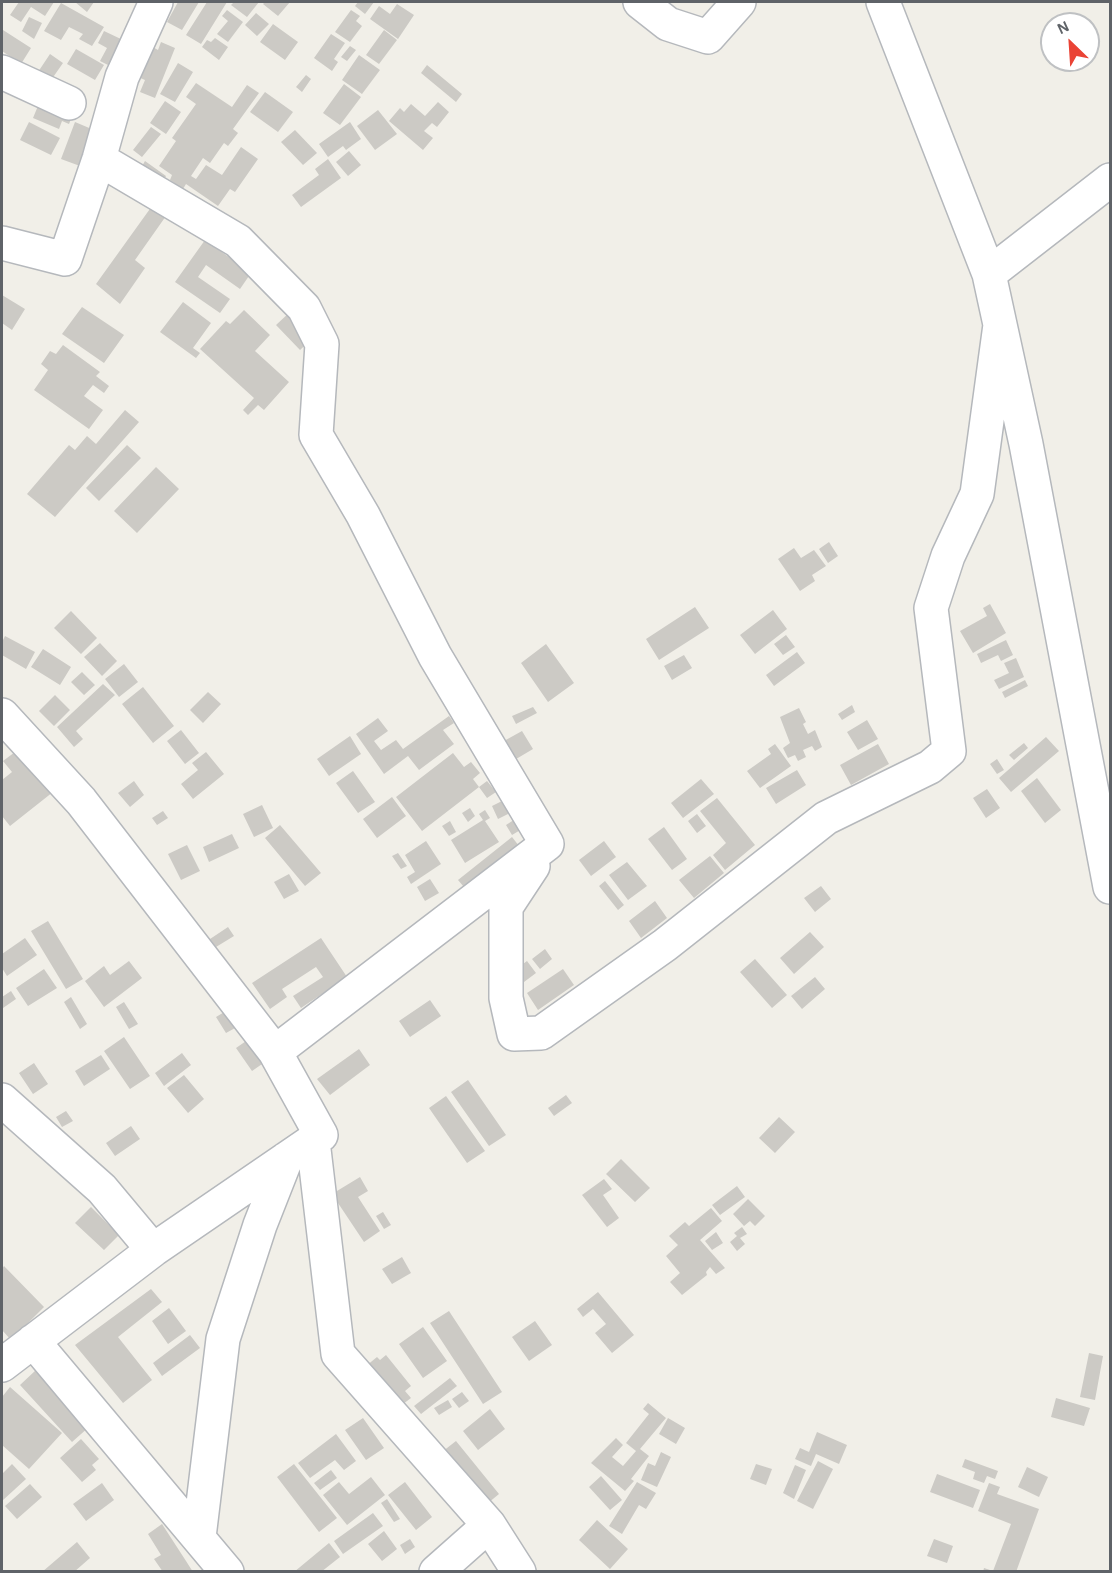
<!DOCTYPE html>
<html>
<head>
<meta charset="utf-8">
<style>
	body { margin:0 }
	#map { position:relative; width:1112px; height:1573px; overflow:hidden; background:#f1efe8; font-family:"Alegreya Sans",sans-serif }
	canvas { display:block }
	.frame { position:absolute; inset:0; border:3px solid #5f6368; pointer-events:none }
	.north { position:absolute; left:1040px; top:12px; width:60px; height:60px; box-sizing:border-box; background:#fff; border:2px solid #bfc1c3; border-radius:50%; rotate:335deg; font-size:16px; font-weight:700; line-height:24px; text-align:center; color:#5f6368 }
	.north::after { content:''; display:block; margin:auto; width:21px; height:27px; background:#ea4335; clip-path:polygon(50% 0,100% 100%,50% 72%,0 100%) }
</style>
</head>
<body>
<div id="map">
<canvas width="1112" height="1573"></canvas>
<div class="frame"></div>
<div class="north">N</div>
</div>
<script>
const ctx = document.querySelector('canvas').getContext('2d');
ctx.lineJoin = 'round';
function paint(path, color) { ctx.fillStyle = color; ctx.fill(path, 'evenodd'); }
const shape = rows => new Path2D(rows.map(r => 'M' + r).join(''));
function stroke(path, color, width, dash) { ctx.strokeStyle = color; ctx.lineWidth = width; ctx.lineCap = dash ? 'butt' : 'round'; ctx.setLineDash(dash || []); ctx.stroke(path); }
const building = shape([
	[19,2,54,2,45,16,31,7,21,22,10,15],
	[75,2,94,2,87,12],
	[178,2,199,2,182,30,167,22],
	[207,2,227,2,201,44,186,35],
	[234,2,259,2,247,17,231,5],
	[265,2,290,2,278,16,263,4],
	[358,2,374,2,365,14,355,6],
	[61,3,104,27,92,46,79,39,83,34,69,27,61,40,44,31],
	[397,4,414,15,398,39,370,19,379,6,390,14],
	[227,10,243,22,228,42,217,34,228,21,222,16],
	[351,10,360,16,356,21,362,26,350,42,335,32],
	[256,13,269,24,257,36,245,25],
	[29,17,42,23,34,39,22,31],
	[273,24,298,42,285,60,260,42],
	[3,30,31,48,21,64,2,51],
	[384,30,397,40,379,64,366,55],
	[104,31,123,40,110,66,100,61,107,48,98,43],
	[331,34,345,43,334,59,338,62,332,71,314,58],
	[215,38,228,47,219,60,202,47,207,40,211,42],
	[161,42,175,48,155,98,140,92,145,80,138,77,151,46,158,50],
	[350,46,356,50,347,61,341,57],
	[76,49,104,65,95,80,67,64],
	[50,54,63,63,49,83,36,75],
	[359,55,380,70,362,94,342,80],
	[178,63,193,72,175,102,160,94],
	[427,65,462,94,456,102,421,73],
	[306,75,311,79,302,92,296,87],
	[196,83,232,107,247,85,259,93,233,129,238,133,228,146,224,143,210,163,203,158,191,176,196,179,206,165,222,175,241,147,258,159,235,192,230,189,218,206,186,184,183,189,170,180,172,175,159,166,176,141,172,138,196,104,186,97],
	[344,84,361,97,340,125,323,113],
	[265,92,293,112,278,132,250,112],
	[40,101,73,114,69,124,62,121,59,129,33,118],
	[165,101,181,112,166,134,150,123],
	[438,102,449,112,437,127,432,123,424,131,433,138,423,150,389,121,400,108,404,112,411,104,425,116],
	[378,110,397,134,375,150,357,126],
	[29,122,60,138,51,155,20,140],
	[75,122,94,130,80,166,61,159],
	[350,122,361,139,346,150,343,146,328,157,319,144],
	[151,127,161,134,142,157,133,150],
	[295,130,317,153,303,165,281,142],
	[349,151,361,165,348,176,336,162],
	[328,159,341,178,301,207,292,195,319,175,315,169],
	[145,161,166,176,162,183,141,168],
	[152,206,166,216,135,260,145,268,120,304,96,284],
	[205,240,251,273,240,289,206,265,198,277,230,299,220,313,175,282],
	[2,295,25,309,12,330,2,323],
	[183,302,211,323,193,348,200,353,196,358,160,332],
	[82,307,124,335,104,363,62,334],
	[244,310,270,335,255,351,289,382,264,410,258,405,248,415,243,410,254,398,200,349,226,321,230,324],
	[290,312,314,337,300,350,276,325],
	[63,345,100,372,96,376,109,386,104,393,93,385,84,396,103,410,89,429,34,390,48,370,41,364,50,351,56,354],
	[125,410,139,422,55,517,27,494,69,445,75,450,87,436,96,444],
	[127,445,141,458,99,501,86,488],
	[156,467,179,489,137,533,114,511],
	[829,542,838,556,828,563,819,549],
	[794,548,801,558,814,550,826,566,812,575,815,581,800,591,778,559],
	[990,604,1006,633,973,653,960,631,987,616,983,608],
	[695,607,709,628,659,660,646,639],
	[773,610,787,629,755,654,740,635],
	[71,611,97,638,81,654,54,628],
	[786,635,795,647,783,655,774,644],
	[5,636,35,652,26,669,2,655,2,642],
	[1006,640,1013,655,1001,661,998,655,981,663,977,654],
	[100,643,117,661,102,676,84,657],
	[546,644,574,683,548,702,521,663],
	[43,649,71,667,60,685,31,667],
	[797,652,805,663,774,686,766,675],
	[684,655,692,668,672,680,664,666],
	[1016,658,1024,677,999,689,994,680,1009,673,1004,663],
	[124,664,138,682,119,697,105,679],
	[82,672,95,685,84,695,71,682],
	[1025,680,1028,686,1005,698,1002,692],
	[103,684,115,695,76,731,83,739,74,747,57,727],
	[143,687,174,726,153,743,122,704],
	[208,692,221,704,203,723,190,710],
	[55,695,70,710,54,726,39,711],
	[852,705,855,712,842,720,838,714],
	[533,707,537,713,516,724,512,716],
	[799,708,806,722,803,724,808,734,815,730,822,747,815,751,812,746,803,750,806,757,798,761,795,755,788,758,783,748,790,743,780,717],
	[449,716,454,723,443,730,454,744,419,770,408,756,384,774,356,734,378,718,388,731,374,741,381,750,396,740,403,749],
	[867,720,878,739,858,750,847,732],
	[181,730,199,753,185,764,167,741],
	[522,731,533,749,506,765,495,746],
	[350,736,361,754,329,776,317,759],
	[1046,737,1059,751,1011,792,999,778],
	[1024,743,1028,748,1014,760,1009,755],
	[775,744,791,766,760,788,747,771,771,754,768,749],
	[878,744,889,764,851,785,840,765],
	[19,749,53,792,10,826,2,816,2,780,12,772,3,761],
	[206,752,224,774,193,799,181,784,198,770,192,763],
	[453,753,464,767,471,762,480,773,473,779,479,787,422,831,396,797],
	[997,759,1004,770,997,774,990,764],
	[797,770,806,785,776,804,766,788],
	[353,771,375,802,358,813,336,783],
	[1037,778,1061,810,1045,823,1021,791],
	[701,779,714,794,683,818,671,803],
	[134,781,144,795,130,807,118,793],
	[487,781,496,792,487,798,479,787],
	[987,789,1000,808,986,818,973,798],
	[392,797,406,816,377,838,363,819],
	[717,798,755,845,725,870,713,855,726,843,700,811],
	[504,800,510,813,498,819,492,806],
	[262,805,273,828,254,837,243,814],
	[470,808,475,816,468,822,462,813],
	[485,810,490,818,485,821,499,842,465,863,451,840,483,820,479,814],
	[163,811,168,818,157,825,152,818],
	[697,814,706,826,697,833,688,821],
	[520,816,527,826,512,835,506,825],
	[450,821,456,832,449,836,442,826],
	[280,825,321,873,305,886,265,838],
	[664,827,687,859,672,870,648,839],
	[232,834,239,848,209,862,203,847],
	[512,837,523,851,469,893,458,880],
	[426,841,441,864,411,884,407,877,415,872,405,855],
	[604,841,616,857,591,876,579,860],
	[187,845,200,871,181,880,168,854],
	[398,853,407,866,401,869,392,856],
	[710,856,724,873,694,898,679,880],
	[627,862,647,886,628,900,609,875],
	[289,874,299,891,284,899,274,882],
	[430,879,439,893,425,901,417,887],
	[605,881,624,905,618,910,599,886],
	[821,886,831,899,815,912,804,898],
	[655,901,667,918,641,938,629,921],
	[48,921,83,979,66,989,31,931],
	[228,927,234,936,216,947,210,939],
	[810,932,824,947,794,974,780,958],
	[25,938,37,955,7,976,2,968,2,954],
	[321,938,347,977,301,1008,293,996,323,977,316,967,282,989,287,997,270,1009,252,983],
	[545,949,552,959,540,969,532,959],
	[755,959,787,995,772,1008,740,972],
	[129,961,142,978,104,1007,85,981,104,966,110,975],
	[527,961,536,973,524,982,515,970],
	[44,969,57,988,28,1006,16,988],
	[563,969,574,985,538,1010,527,993],
	[815,977,825,989,802,1009,791,996],
	[11,991,16,999,3,1008,2,997],
	[71,997,87,1024,80,1029,64,1002],
	[430,1000,441,1016,410,1037,399,1021],
	[124,1002,138,1024,129,1029,116,1007],
	[236,1005,246,1022,226,1033,216,1017],
	[124,1037,150,1076,130,1089,104,1051],
	[249,1039,265,1062,252,1071,236,1048],
	[359,1049,370,1065,330,1095,317,1079],
	[182,1053,191,1065,164,1086,155,1073],
	[101,1055,110,1069,84,1086,75,1071],
	[34,1063,48,1084,33,1094,19,1073],
	[184,1075,204,1099,188,1113,167,1088],
	[468,1080,506,1135,489,1146,451,1092],
	[566,1095,572,1103,554,1116,548,1108],
	[446,1096,485,1151,467,1163,429,1108],
	[66,1111,73,1121,62,1127,56,1117],
	[779,1117,795,1132,775,1153,759,1138],
	[131,1126,140,1139,115,1156,106,1143],
	[621,1159,650,1188,635,1202,606,1174],
	[360,1177,368,1191,358,1197,380,1231,364,1242,332,1194],
	[604,1179,612,1189,603,1195,619,1218,607,1227,582,1195],
	[737,1186,745,1197,720,1215,712,1205],
	[748,1199,765,1216,755,1226,750,1221,744,1226,733,1214],
	[91,1207,119,1235,104,1250,75,1223],
	[711,1208,722,1221,700,1240,725,1268,716,1274,710,1267,706,1272,707,1275,682,1295,670,1282,680,1273,666,1256,678,1245,669,1236,685,1222,689,1226],
	[383,1212,391,1225,384,1229,376,1216],
	[742,1227,747,1234,740,1238,745,1244,737,1251,730,1242,737,1236,734,1233],
	[716,1232,723,1243,712,1250,705,1241],
	[402,1257,411,1273,392,1284,382,1269],
	[4,1266,44,1307,11,1340,2,1330,2,1269],
	[151,1289,162,1302,118,1337,152,1380,123,1403,75,1345],
	[598,1292,634,1335,612,1353,595,1333,606,1324,593,1309,583,1317,577,1309],
	[169,1308,186,1331,168,1344,152,1321],
	[449,1311,502,1392,483,1404,430,1323],
	[535,1321,552,1345,529,1361,512,1337],
	[423,1327,447,1361,423,1378,399,1344],
	[190,1335,200,1348,162,1376,153,1363],
	[1089,1353,1103,1356,1095,1400,1080,1397],
	[386,1355,411,1386,405,1391,411,1398,399,1407,366,1366,377,1357,380,1360],
	[36,1370,89,1427,72,1442,20,1385],
	[450,1378,457,1386,421,1414,414,1406],
	[10,1387,62,1433,29,1469,2,1445,2,1397],
	[462,1392,469,1401,459,1408,452,1399],
	[1056,1398,1090,1408,1084,1426,1051,1417],
	[448,1400,452,1407,439,1415,434,1408],
	[648,1403,666,1418,640,1449,649,1456,631,1479,634,1481,625,1491,591,1463,616,1438,623,1445,612,1457,623,1466,636,1451,626,1443,649,1414,643,1409],
	[490,1409,505,1429,478,1450,463,1431],
	[363,1418,384,1448,366,1460,345,1430],
	[668,1418,685,1428,676,1444,659,1434],
	[817,1432,847,1445,839,1464,816,1454,811,1466,795,1459,800,1448,809,1452],
	[336,1434,356,1461,344,1470,335,1460,310,1478,298,1463],
	[81,1439,99,1459,92,1465,96,1470,82,1482,60,1458],
	[456,1441,499,1494,482,1508,438,1455],
	[661,1452,671,1457,657,1487,641,1480,648,1463,655,1466],
	[965,1459,998,1471,995,1479,987,1476,984,1483,973,1479,975,1472,962,1467],
	[818,1461,833,1469,813,1509,797,1501],
	[12,1464,26,1479,2,1501,2,1474],
	[294,1464,337,1518,319,1532,277,1477],
	[756,1464,772,1469,766,1485,750,1479],
	[795,1465,806,1470,794,1499,783,1493],
	[1027,1467,1048,1477,1039,1497,1018,1487],
	[331,1470,337,1478,320,1490,314,1483],
	[937,1474,980,1490,973,1508,930,1492],
	[601,1476,622,1500,610,1510,589,1487],
	[371,1477,385,1495,347,1525,323,1495,339,1482,349,1494],
	[405,1482,432,1517,416,1530,388,1495],
	[637,1482,656,1493,646,1509,639,1505,622,1534,609,1526],
	[102,1483,114,1500,86,1521,73,1504],
	[989,1483,1000,1487,997,1494,1039,1509,1016,1572,983,1572,984,1568,993,1571,1011,1524,978,1511],
	[30,1484,42,1497,17,1519,5,1506],
	[387,1499,400,1519,394,1522,381,1503],
	[373,1513,383,1526,343,1554,334,1541],
	[597,1520,628,1549,610,1569,579,1540],
	[162,1524,186,1561,193,1572,163,1572,154,1559,161,1555,148,1534],
	[384,1531,397,1549,382,1561,368,1544],
	[410,1539,415,1547,405,1554,400,1545],
	[934,1539,953,1546,947,1563,927,1556],
	[77,1542,90,1558,74,1572,42,1572],
	[329,1543,340,1557,321,1572,294,1572]
]);
const minor = shape([
	[640,2,668,24,708,37,739,2],
	[883,2,989,274,1026,444,1110,887],
	[2,72,69,103],
	[2,243,65,259,99,159,122,77,156,2],
	[989,274,1110,180],
	[2,715,81,801,275,1052,547,844,435,656,363,515,316,435,322,344,304,308,238,241,99,159],
	[533,866,506,907,506,998,514,1034,541,1033,665,945,826,818,930,767,949,751,931,608,948,556,977,494,1000,325],
	[2,1100,102,1189,153,1250,2,1365],
	[313,1141,338,1354,489,1525,519,1572],
	[153,1250,321,1135,275,1052],
	[33,1341,227,1572],
	[199,1537,223,1339,260,1225,286,1159],
	[436,1572,489,1525]
]);
paint(building, '#cccac5');
stroke(minor, '#b5b8bc', 36);
stroke(minor, '#fff', 33);
</script>
</body>
</html>
